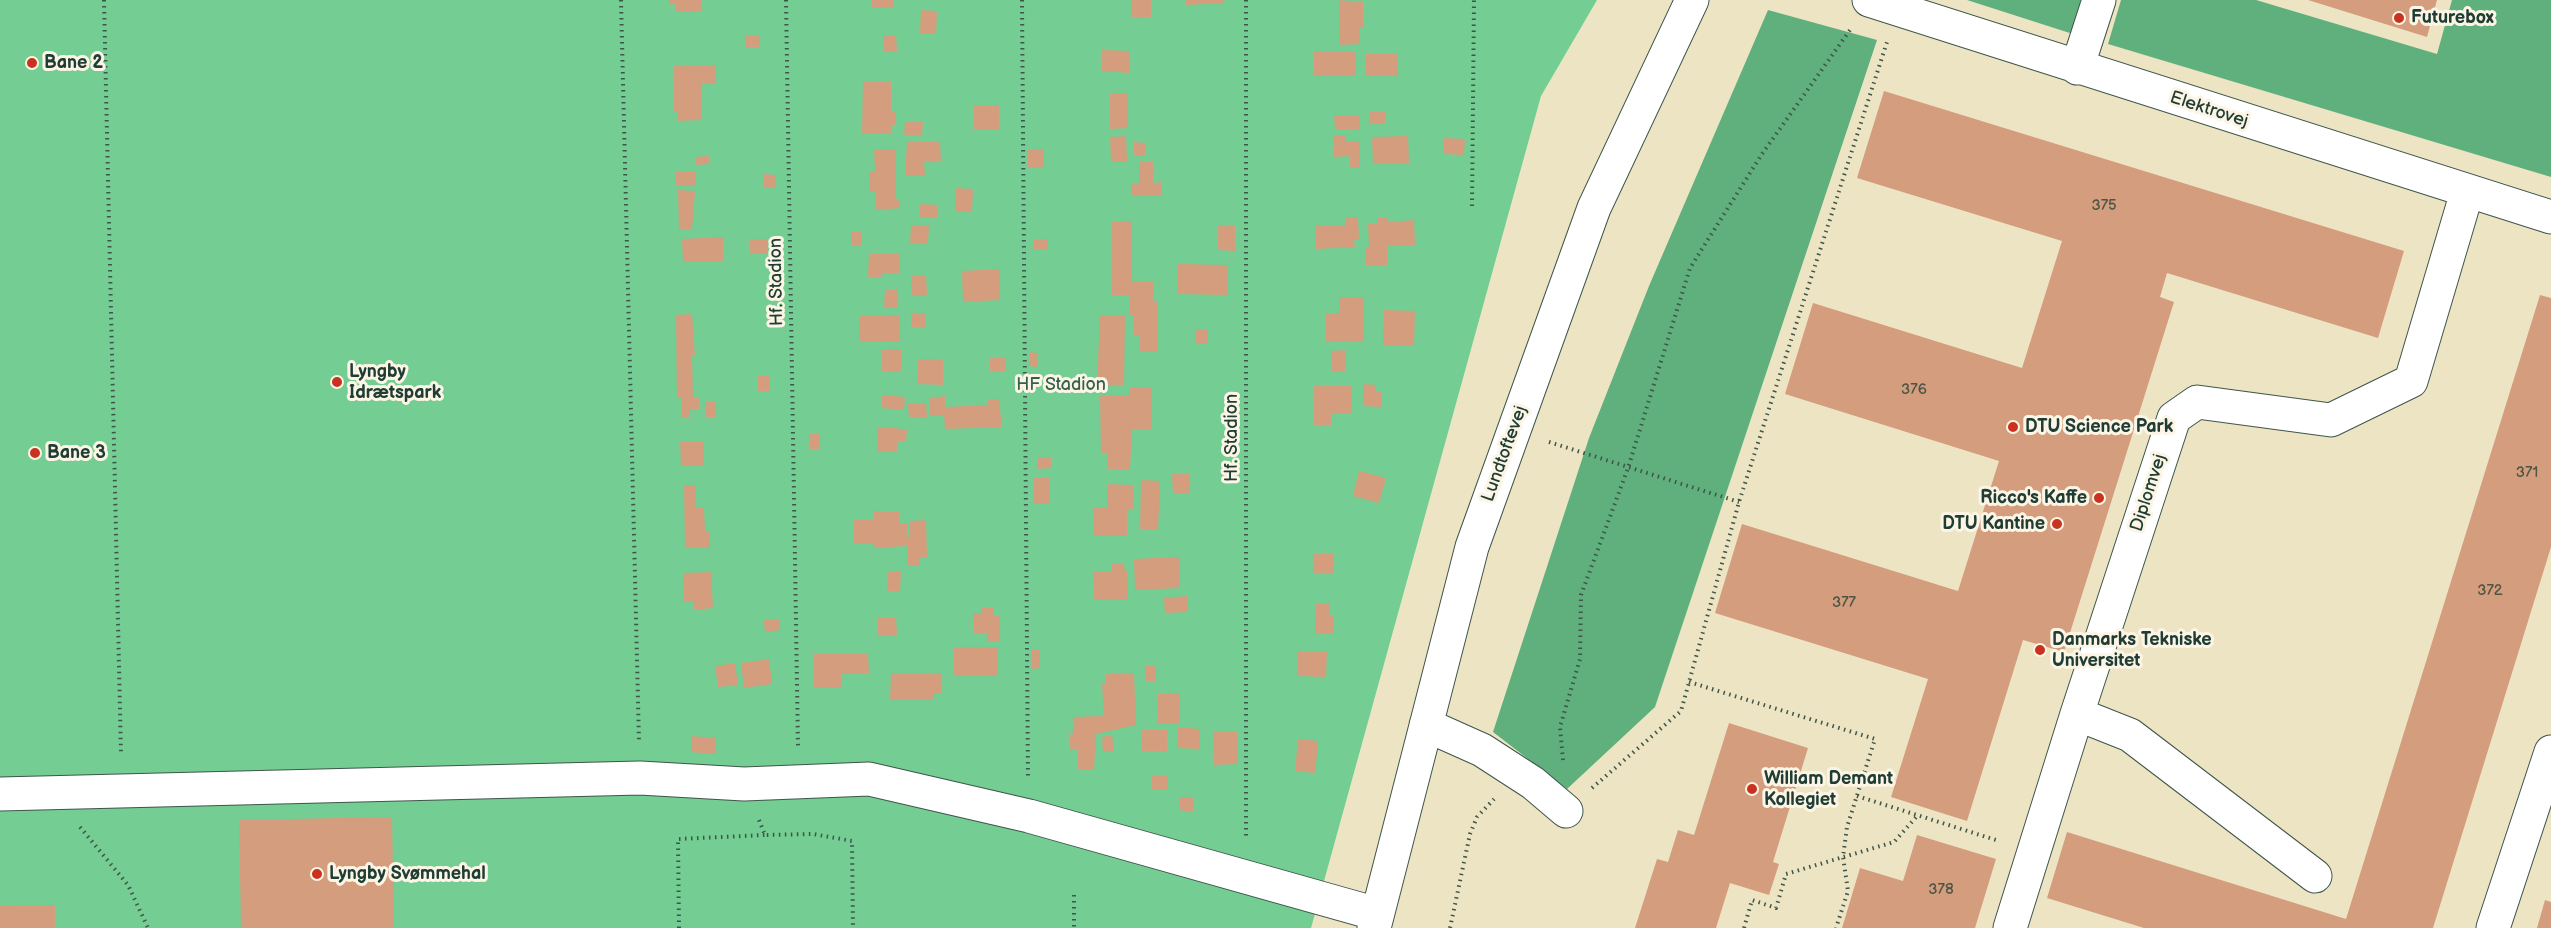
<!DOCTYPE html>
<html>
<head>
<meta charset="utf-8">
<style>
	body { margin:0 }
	canvas { display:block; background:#ede4c4 }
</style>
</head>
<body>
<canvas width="2551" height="928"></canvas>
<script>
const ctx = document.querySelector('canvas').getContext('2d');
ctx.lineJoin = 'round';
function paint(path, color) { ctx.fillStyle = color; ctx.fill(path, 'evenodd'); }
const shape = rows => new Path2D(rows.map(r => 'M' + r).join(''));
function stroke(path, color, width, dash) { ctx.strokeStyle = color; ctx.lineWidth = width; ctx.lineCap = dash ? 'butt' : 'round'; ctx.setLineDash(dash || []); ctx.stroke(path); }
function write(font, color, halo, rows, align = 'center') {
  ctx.font = font + ' "Balsamiq Sans",sans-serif'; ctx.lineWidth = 6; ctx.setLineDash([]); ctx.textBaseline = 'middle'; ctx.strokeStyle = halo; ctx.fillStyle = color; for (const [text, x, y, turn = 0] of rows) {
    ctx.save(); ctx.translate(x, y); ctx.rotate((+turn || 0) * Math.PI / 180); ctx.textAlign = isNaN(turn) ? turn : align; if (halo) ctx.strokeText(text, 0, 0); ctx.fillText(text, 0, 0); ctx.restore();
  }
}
const green = shape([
	[0,0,1597,0,1541,96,1311,928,0,928]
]);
const forest = shape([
	[1967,0,2087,0,2076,35],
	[2121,0,2256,0,2437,54,2452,0,2551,0,2551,177,2108,44],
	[1768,10,1877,40,1655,707,1567,789,1493,732,1589,438,1649,286]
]);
const building = shape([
	[669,0,702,0,702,11,676,12,676,4,669,5],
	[872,0,894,0,894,8,871,7],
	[1131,0,1151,0,1151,17,1131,17],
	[1186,0,1223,0,1223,3,1186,5],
	[1339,0,1363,2,1363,27,1359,27,1360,44,1339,45],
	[2308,0,2437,0,2427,37],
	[921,10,937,11,936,34,920,33],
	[883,35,896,35,897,51,884,51],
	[745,36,760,36,760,47,745,47],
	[1102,50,1130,51,1129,73,1102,71],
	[1356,51,1356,76,1314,76,1314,52],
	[1365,54,1397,54,1398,76,1366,76],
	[716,65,716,83,702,83,701,120,677,121,677,111,674,111,674,66],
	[863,81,891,81,891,111,896,111,896,125,891,125,891,134,862,133],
	[1884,91,2404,251,2378,338,2167,273,2160,297,2174,302,2064,652,2023,640,1967,821,1891,797,1928,679,1715,613,1742,524,1958,591,1999,461,1785,394,1813,303,2022,368,2062,241,1857,178],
	[1110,93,1127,93,1128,128,1110,129],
	[974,105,999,105,999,130,974,130],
	[1369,112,1385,112,1385,124,1369,124],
	[1334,115,1360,115,1360,129,1335,129],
	[905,122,923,122,922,135,904,135],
	[1346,135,1346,141,1360,141,1360,168,1350,168,1350,156,1334,157,1333,136],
	[1126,136,1127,161,1111,161,1110,137],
	[1408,136,1409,163,1373,163,1372,137],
	[1444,138,1465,139,1464,155,1444,154],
	[907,142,940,142,941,161,924,161,925,176,905,176],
	[1134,142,1146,143,1145,156,1134,155],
	[874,149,896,149,895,200,900,200,900,208,876,210,876,191,869,192,869,171,875,171],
	[1043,149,1044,168,1028,168,1027,150],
	[709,156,709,164,695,165,695,157],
	[1139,162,1153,162,1153,183,1162,182,1162,196,1131,196,1131,184,1139,184],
	[676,171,696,171,696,186,676,186],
	[764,174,776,175,776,188,763,187],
	[956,188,973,189,972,212,955,211],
	[678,190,695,191,692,229,679,229],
	[920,204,938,205,937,218,920,217],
	[1345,217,1358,217,1359,239,1354,239,1355,247,1316,249,1316,225,1345,225],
	[1377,218,1388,218,1388,222,1414,220,1415,245,1387,246,1387,266,1365,266,1365,247,1369,247,1368,224,1377,224],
	[1132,221,1132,281,1153,281,1153,301,1157,301,1157,352,1140,352,1140,335,1133,335,1133,315,1129,315,1129,295,1112,295,1112,222],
	[911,225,929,225,928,244,910,244],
	[1218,225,1235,226,1235,251,1218,250],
	[851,232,862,232,862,246,851,246],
	[723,237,723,261,683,262,682,239],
	[750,239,768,239,768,254,750,254],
	[1033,239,1048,239,1048,250,1033,249],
	[869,254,900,254,900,273,882,273,882,277,868,277],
	[1178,264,1228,265,1227,295,1177,294],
	[1000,269,1000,300,963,302,962,271],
	[911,275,926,275,927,296,912,296],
	[885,290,898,290,898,308,884,308],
	[2540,295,2551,298,2551,547,2433,928,2144,928,2047,898,2067,832,2346,919],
	[1339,297,1363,297,1364,342,1326,342,1326,314,1340,314],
	[1384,310,1415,311,1414,346,1383,346],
	[911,313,925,313,925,327,911,327],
	[692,314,695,356,692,356,693,398,699,398,699,410,690,410,690,418,681,418,681,398,677,398,676,315],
	[900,315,900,342,859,342,859,316],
	[1100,315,1125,315,1124,385,1097,385],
	[1196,329,1208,330,1207,344,1196,344],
	[882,349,901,349,901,371,882,371],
	[1346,350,1346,371,1332,371,1331,351],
	[1030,352,1037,353,1037,367,1029,366],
	[990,358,1006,358,1006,371,990,371],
	[918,359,943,359,943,385,917,384],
	[758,376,770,376,770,391,758,391],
	[1363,384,1376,385,1376,391,1381,391,1381,407,1363,406],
	[1314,386,1352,386,1351,414,1331,414,1331,425,1314,425],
	[1130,388,1152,388,1152,429,1132,429,1130,469,1108,469,1108,453,1101,453,1100,396,1130,395],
	[882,395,905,397,904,410,882,408],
	[945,396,945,407,988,405,988,400,999,399,1002,427,945,429,944,415,930,416,929,398],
	[705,402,716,402,716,417,706,417],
	[926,403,927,417,909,418,908,404],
	[877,427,897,427,897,429,907,430,906,441,897,441,897,451,877,451],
	[809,434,820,434,820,449,809,449],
	[680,441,704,441,704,466,681,466],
	[1051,457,1051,468,1037,469,1037,458],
	[1359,471,1386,478,1379,503,1353,496],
	[1172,474,1189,474,1190,493,1173,494],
	[1033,478,1050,478,1050,504,1033,504],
	[1141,480,1160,481,1158,530,1140,529],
	[1107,484,1133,485,1133,510,1127,510,1127,536,1093,536,1093,508,1107,508],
	[684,485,696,485,696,508,704,508,705,532,709,532,710,548,685,548],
	[874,511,899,512,899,523,907,523,907,537,910,537,910,521,926,520,927,557,920,557,920,566,908,566,907,546,873,548,873,544,854,544,854,520,874,520],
	[1313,554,1334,554,1334,573,1313,573],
	[1179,557,1180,588,1135,590,1134,559],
	[1111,564,1124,564,1125,571,1127,571,1128,599,1094,600,1093,572,1111,571],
	[888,571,901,572,900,591,887,591],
	[711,572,713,608,694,610,693,601,684,602,683,573],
	[1187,596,1188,612,1165,613,1164,598],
	[1316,603,1330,604,1329,616,1334,616,1334,634,1315,634],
	[994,607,994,615,999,615,1000,641,987,641,987,633,974,634,973,613,981,613,981,608],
	[878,618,896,618,897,636,878,636],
	[779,619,780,630,765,632,764,620],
	[954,647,998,647,998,676,954,676],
	[1031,649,1040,649,1040,668,1031,669],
	[1298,651,1327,651,1326,677,1297,676],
	[814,654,868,654,869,673,841,674,841,688,814,688],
	[769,659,772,684,744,688,741,663],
	[735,663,738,685,718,687,715,666],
	[1145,666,1156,666,1156,681,1145,681],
	[891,673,941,673,941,693,934,693,934,700,890,700],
	[1134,673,1136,725,1096,734,1094,770,1078,769,1078,749,1070,749,1070,733,1073,733,1073,717,1104,716,1102,684,1106,684,1106,674],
	[1179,693,1180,723,1158,724,1157,694],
	[1729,723,1808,748,1773,862,1779,864,1769,895,1730,883,1716,928,1635,928,1657,859,1668,862,1678,830,1694,835],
	[1178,727,1200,729,1199,749,1177,748],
	[1141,730,1167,730,1167,751,1142,751],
	[1213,732,1237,732,1238,764,1214,765],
	[1112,735,1114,751,1103,752,1102,737],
	[691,736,716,738,715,754,691,752],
	[1298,739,1318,741,1315,773,1295,771],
	[1152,776,1168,776,1167,790,1152,790],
	[1180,797,1194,798,1193,812,1179,810],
	[392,817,394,928,241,928,239,820],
	[1917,835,1996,859,1975,928,1842,928,1860,868,1903,881],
	[2545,900,2551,902,2551,928,2537,928],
	[55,905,55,928,0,928,0,906]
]);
const path = shape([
	[104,0,121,755],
	[621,0,639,742],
	[786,0,798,746],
	[1022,0,1028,779],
	[1246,0,1246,840],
	[1472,206,1474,0],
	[1549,442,1739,502],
	[1689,682,1875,739,1847,827,1843,857,1848,891,1836,928],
	[1563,760,1560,727,1580,659,1581,595,1628,468,1690,268,1762,154,1850,30],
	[1592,788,1681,711,1739,502,1887,42],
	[1857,796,1999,841],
	[759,820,765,835,813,834,852,841,853,928],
	[80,827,128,885,148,928],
	[1074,895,1074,928],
	[679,928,678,839,765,835],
	[1450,928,1470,834,1477,817,1494,799],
	[1744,928,1752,900,1776,908,1786,874,1894,842,1918,815]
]);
const minor = shape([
	[1869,0,2551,217],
	[2077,68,2099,0],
	[2077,714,2130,735,2315,876],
	[1426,725,1482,750,1533,783,1566,811],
	[0,794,640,778,744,784,869,779,1029,816,1377,914],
	[1374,928,1472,547,1594,208,1692,0],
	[2010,928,2077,714,2174,418,2197,402,2331,420,2411,381,2467,192],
	[2493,928,2551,752]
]);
const markers = [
	[2399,18,6,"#c8321e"],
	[32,63,6,"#c8321e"],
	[337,382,6,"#c8321e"],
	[2013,427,6,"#c8321e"],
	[35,453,6,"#c8321e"],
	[2099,498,6,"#c8321e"],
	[2057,524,6,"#c8321e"],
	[2040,650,6,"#c8321e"],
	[1752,789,6,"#c8321e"],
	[317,874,6,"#c8321e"]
];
const numberNames = [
	["375",2104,206],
	["376",1914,390],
	["371",2527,473],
	["372",2490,591],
	["377",1844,603],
	["378",1941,890]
];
const poiNames = [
	["Futurebox",2411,18],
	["Bane 2",44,63],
	["Lyngby",349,372],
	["Idrætspark",349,393],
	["DTU Science Park",2025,427],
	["Bane 3",47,453],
	["Ricco's Kaffe",2087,498,"right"],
	["DTU Kantine",2045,524,"right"],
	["Danmarks Tekniske",2052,640],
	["Universitet",2052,661],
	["William Demant",1764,779],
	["Kollegiet",1764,800],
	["Lyngby Svømmehal",329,874]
];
const streetNames = [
	["Elektrovej",2209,110,18],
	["Hf. Stadion",777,282,-91],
	["Hf. Stadion",1232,438,-90],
	["Lundtoftevej",1505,454,-70],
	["Diplomvej",2149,493,-72]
];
const parkNames = [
	["HF Stadion",1061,385]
];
paint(green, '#74cd92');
paint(forest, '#5fb07c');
paint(building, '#d49d7d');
stroke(minor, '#3e564a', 35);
stroke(path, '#3e564a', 4, [1.5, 4.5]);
stroke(minor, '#fff', 33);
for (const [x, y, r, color] of markers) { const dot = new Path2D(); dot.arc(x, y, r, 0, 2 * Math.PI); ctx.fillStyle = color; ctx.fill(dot); stroke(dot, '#fcf5e5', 2); }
write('15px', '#4c5546', null, numberNames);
write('bold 18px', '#1f3d34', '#fcf5e5', poiNames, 'left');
write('18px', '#1f3d34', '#fcf5e5', streetNames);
write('18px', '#34614c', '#fcf5e5', parkNames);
</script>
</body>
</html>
